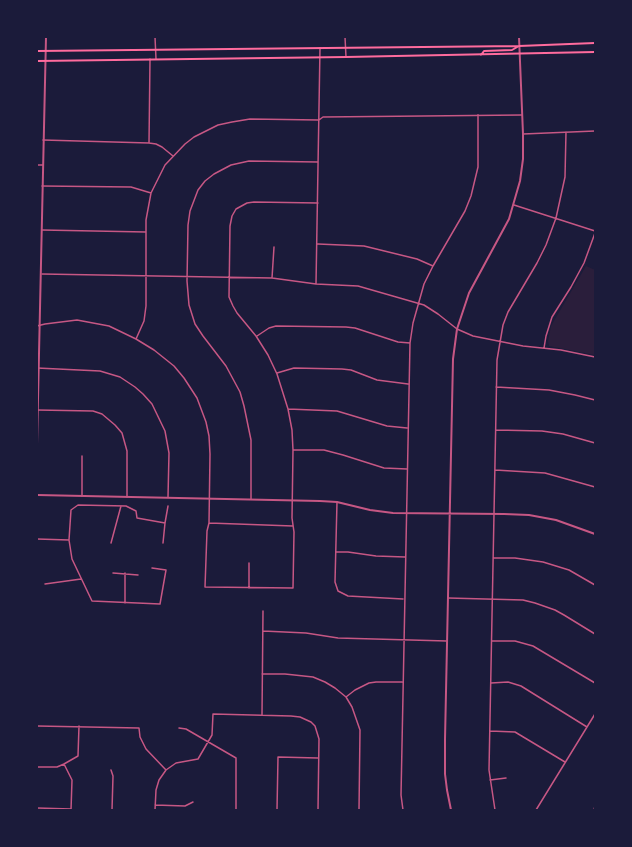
<!DOCTYPE html>
<html>
<head>
<meta charset="utf-8">
<style>
	body { margin:0 }
	#map { position:relative; width:632px; height:847px; overflow:hidden; background:#1b1b3a; font-family:Mulish,sans-serif }
	canvas { display:block }
	.frame { position:absolute; inset:0; border:38px solid #1b1b3a; pointer-events:none }
</style>
</head>
<body>
<div id="map">
<canvas width="632" height="847"></canvas>
<div class="frame"></div>
</div>
<script>
const ctx = document.querySelector('canvas').getContext('2d');
ctx.lineJoin = 'round';
function paint(path, color) { ctx.fillStyle = color; ctx.fill(path, 'evenodd'); }
const shape = rows => new Path2D(rows.map(r => 'M' + r).join(''));
function stroke(path, color, width, dash) { ctx.strokeStyle = color; ctx.lineWidth = width; ctx.lineCap = dash ? 'butt' : 'round'; ctx.setLineDash(dash || []); ctx.stroke(path); }
const green = shape([
	[586,266,595,270,595,355,549,346,548,341,551,326]
]);
const minor = shape([
	[155,37,156,59],
	[345,37,346,57],
	[523,134,595,131],
	[43,140,149,143,156,144,162,147,173,156],
	[149,143,150,59],
	[37,165,43,165],
	[42,186,131,187,151,193],
	[514,205,595,231],
	[42,230,146,232],
	[318,244,364,246,417,259,433,266],
	[42,274,272,278,316,284,358,286,424,305,438,314,457,329,473,336,523,346,561,350,595,357],
	[272,278,274,247],
	[316,284,320,48],
	[37,326,45,324,77,320,109,326,136,339,154,350,174,366,184,378,197,398,206,422,209,436,210,454,209,523,207,531,205,587,293,588,294,532,292,518,293,450,292,430,288,409,277,374,268,355,256,336,237,313,233,306,229,297,230,226,232,216,236,209,247,203,254,202,318,203],
	[257,336,269,328,276,326,346,327,355,328,398,342,410,343],
	[136,339,144,321,146,306,146,220,151,193,165,165,185,144,194,137,218,125,232,122,250,119,319,120,323,117,522,115],
	[544,348,546,336,552,317,571,287,584,263,595,233],
	[37,368,100,371,120,377,135,387,143,394,152,404,165,431,169,453,168,497],
	[277,373,294,368,342,369,351,370,377,380,408,384],
	[496,387,549,390,575,395,595,400],
	[288,409,337,411,387,426,407,428],
	[37,410,93,411,102,414,115,425,122,433,127,451,127,497],
	[496,430,542,431,563,434,595,443],
	[293,450,324,450,343,455,384,468,407,469],
	[495,470,545,473,595,487],
	[82,496,82,456],
	[251,499,251,440,244,406,240,392,226,366,203,336,195,324,189,305,187,281,188,225,190,211,198,190,205,181,214,174,231,165,249,161,318,162],
	[337,502,335,582,338,591,348,596,403,599],
	[209,523,293,526],
	[37,539,69,540,72,559,92,601,160,604,166,570,152,568],
	[69,540,71,510,78,505,126,506,136,511,137,518,165,523,168,506],
	[111,543,121,506],
	[163,543,165,523],
	[336,552,348,552,376,556,405,557],
	[493,558,515,558,543,562,569,570,595,585],
	[113,573,138,575],
	[125,573,125,603],
	[45,584,81,579],
	[249,588,249,563],
	[448,598,523,600,535,603,555,610,564,615,595,634],
	[263,631,306,633,338,638,447,641],
	[492,641,515,641,533,646,595,683],
	[262,674,285,674,313,677,325,682,335,688,346,697,352,707,360,730,359,810],
	[491,683,508,682,521,686,587,727],
	[346,697,355,690,369,683,376,682,402,682],
	[262,715,263,611],
	[37,726,139,728,140,737,146,749,166,770],
	[179,728,186,729,236,758,236,810],
	[490,731,515,732,565,762],
	[37,767,57,767,64,764],
	[111,770,113,776,112,810],
	[490,780,506,778],
	[155,805,185,806,193,802],
	[37,808,71,809],
	[71,810,72,780,64,764,78,756,79,726],
	[155,810,156,790,159,780,166,770,176,763,198,759,212,735,213,714,291,716,300,717,311,722,315,726,319,739,318,810],
	[277,810,278,757,318,758],
	[403,810,401,795,410,343,413,323,424,284,433,266,465,211,471,196,478,167,478,115],
	[495,810,489,770,497,360,503,325,508,312,537,263,546,245,556,218,565,177,566,132],
	[536,810,595,714],
	[594,810,595,806]
]);
const tertiary = shape([
	[37,444,46,37],
	[37,495,320,501,337,502,370,510,393,513,504,514,529,515,556,520,595,534],
	[451,810,447,790,445,774,445,739,453,359,457,329,469,293,509,219,520,181,523,159,523,134,519,37]
]);
const secondary = shape([
	[37,51,519,46,595,43],
	[481,55,484,51,512,50,519,46],
	[37,61,346,57,595,52]
]);
paint(green, '#2a1e3b');
stroke(minor, '#c65784', 1.5);
stroke(tertiary, '#c65784', 2);
stroke(secondary, '#ff6b9d', 2);
</script>
</body>
</html>
